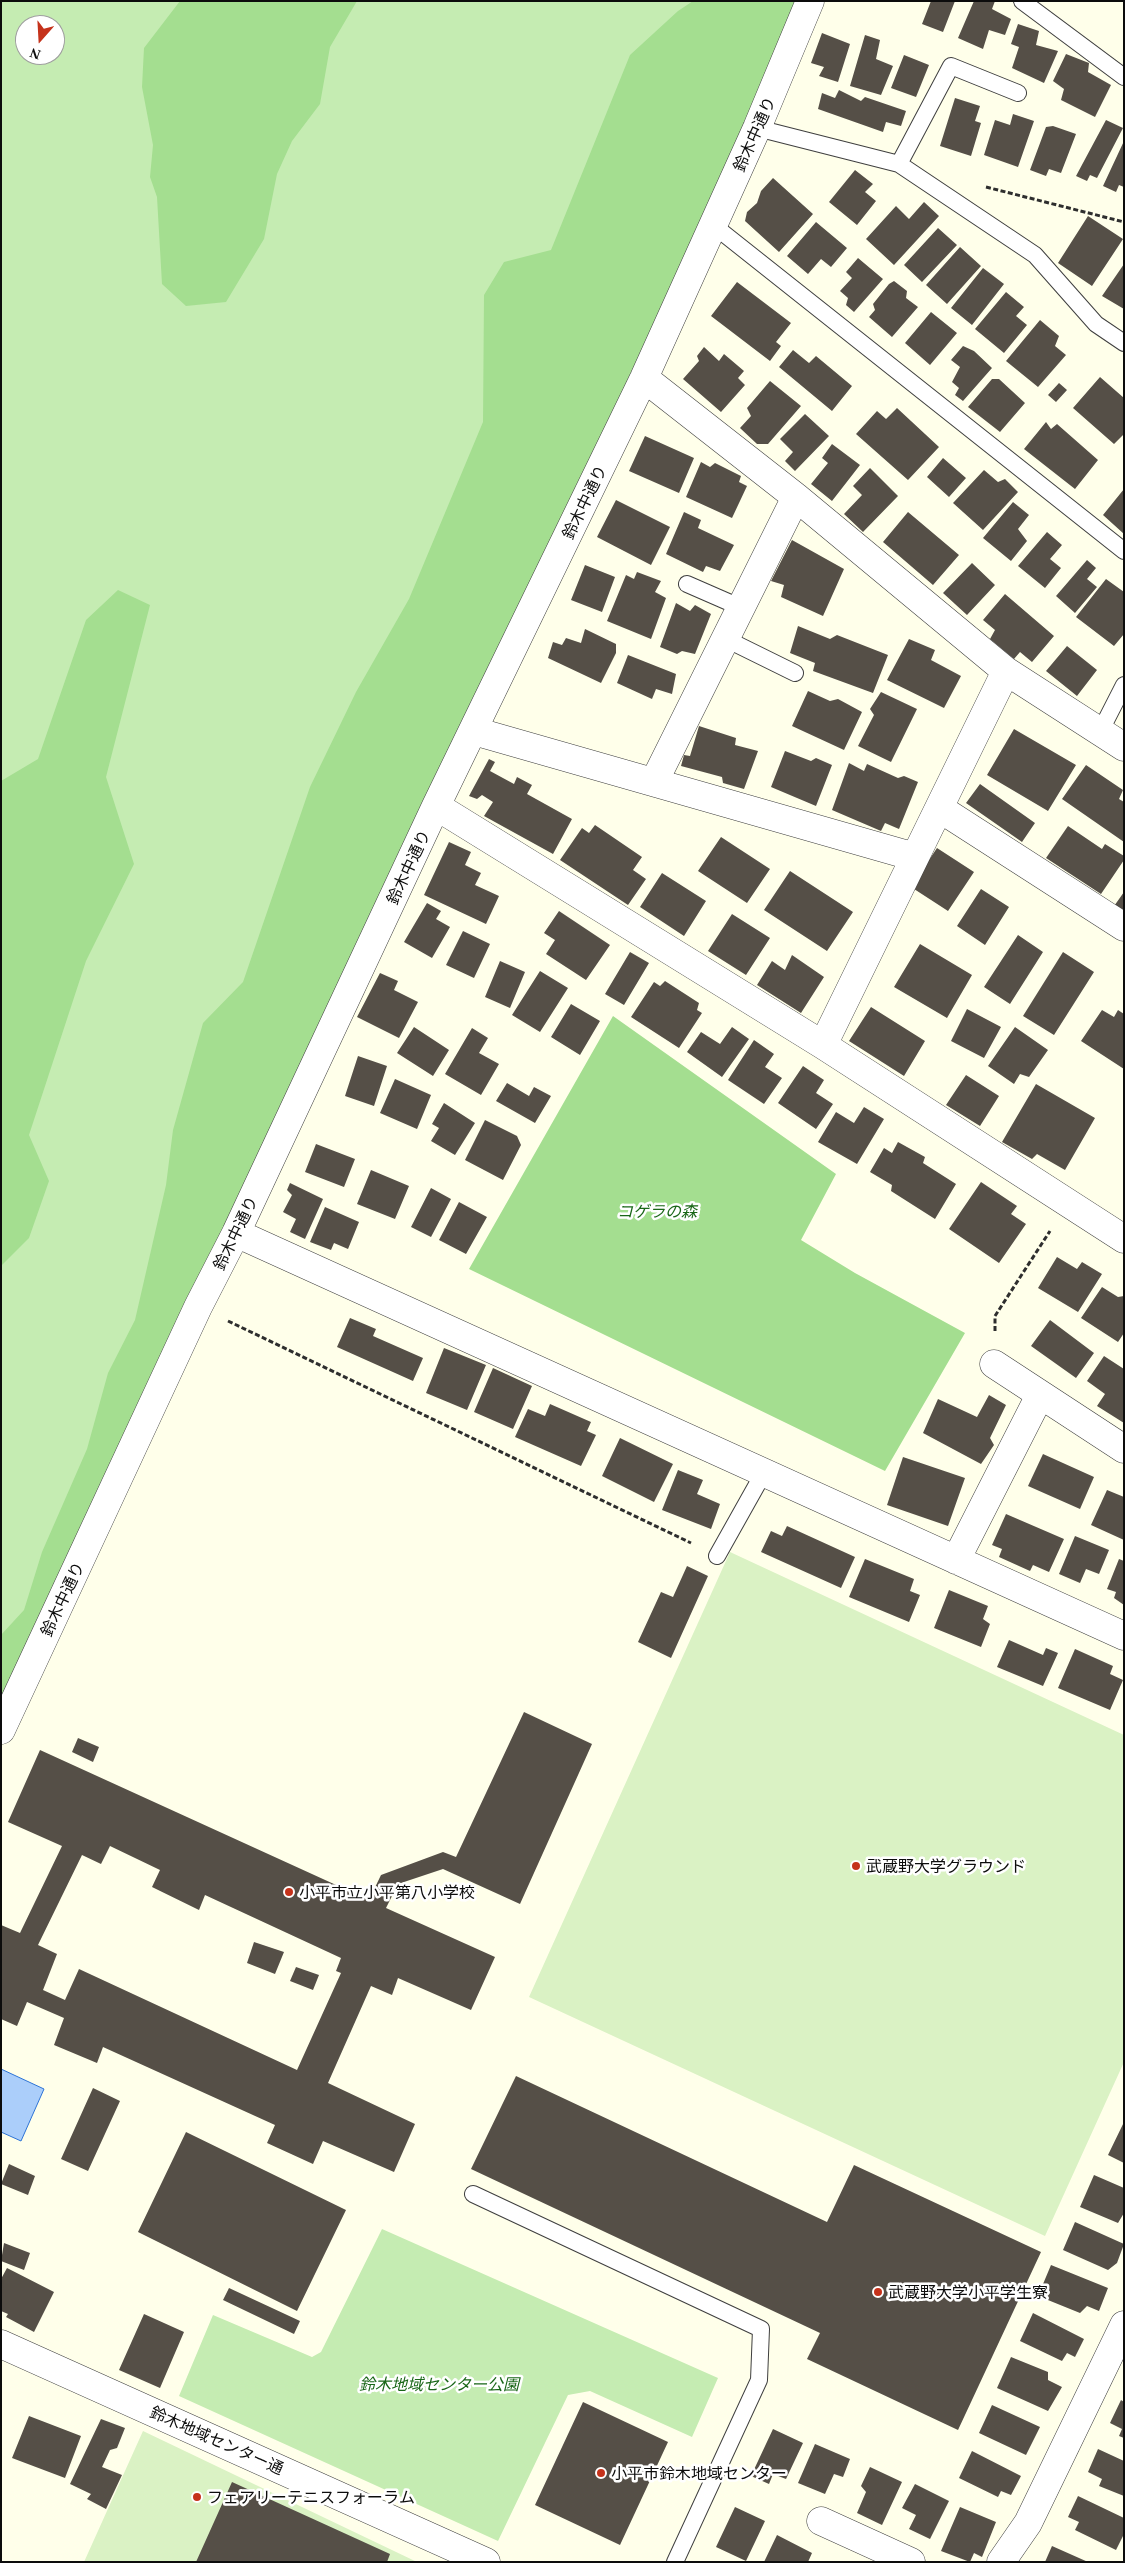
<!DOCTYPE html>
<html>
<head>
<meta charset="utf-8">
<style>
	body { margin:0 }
	#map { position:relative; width:1125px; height:2563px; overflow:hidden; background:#ffffea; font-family:Georgia,serif }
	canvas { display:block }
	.frame { position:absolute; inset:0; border:2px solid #0c0c0c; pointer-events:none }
	.north { position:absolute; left:15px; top:15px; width:50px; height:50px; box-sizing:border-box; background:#fff; border:1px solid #9e9e9e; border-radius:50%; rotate:199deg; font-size:14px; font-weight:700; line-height:20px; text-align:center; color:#0c0c0c }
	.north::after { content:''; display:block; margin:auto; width:18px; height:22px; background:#c5321b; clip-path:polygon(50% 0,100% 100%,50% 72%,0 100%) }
</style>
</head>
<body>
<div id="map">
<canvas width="1125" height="2563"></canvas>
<div class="frame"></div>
<div class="north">N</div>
</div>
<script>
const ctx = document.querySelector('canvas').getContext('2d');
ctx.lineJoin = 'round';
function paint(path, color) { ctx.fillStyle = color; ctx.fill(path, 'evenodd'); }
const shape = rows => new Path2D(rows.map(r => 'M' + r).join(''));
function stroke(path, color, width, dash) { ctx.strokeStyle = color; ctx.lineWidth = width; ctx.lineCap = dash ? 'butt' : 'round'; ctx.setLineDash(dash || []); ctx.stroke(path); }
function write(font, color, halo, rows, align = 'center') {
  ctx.font = font + ' Georgia,"Noto Sans JP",serif'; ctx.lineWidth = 5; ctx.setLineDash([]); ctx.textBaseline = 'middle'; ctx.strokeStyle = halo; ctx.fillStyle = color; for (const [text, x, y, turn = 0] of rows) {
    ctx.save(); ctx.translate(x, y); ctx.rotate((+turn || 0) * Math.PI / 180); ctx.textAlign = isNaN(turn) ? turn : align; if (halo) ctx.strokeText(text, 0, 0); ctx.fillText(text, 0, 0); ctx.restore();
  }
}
const green = shape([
	[1,1,802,1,1,1701],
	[25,25,55,25,55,55,25,55],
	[382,2229,718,2378,692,2437,590,2391,568,2395,498,2541,179,2396,213,2315,312,2357,321,2352]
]);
const forest = shape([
	[180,1,357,1,330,47,320,104,292,141,277,174,264,239,226,302,186,306,162,284,157,197,150,177,153,145,142,87,144,48],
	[693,1,802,1,768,89,1,1701,1,1635,24,1610,42,1552,87,1449,108,1373,135,1320,166,1185,173,1130,203,1023,243,982,310,787,356,692,409,599,483,422,484,295,504,262,551,250,630,55,678,11],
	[118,590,150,605,106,777,134,864,86,961,29,1135,49,1181,29,1238,1,1266,1,781,38,759,86,620],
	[613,1016,836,1174,801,1240,855,1273,965,1333,885,1471,469,1269]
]);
const pitch = shape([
	[730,1552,1124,1735,1124,2062,1045,2236,529,1997],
	[143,2431,417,2562,84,2562]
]);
const water = shape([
	[1,2069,44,2089,21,2141,1,2132,1,2069]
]);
const building = shape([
	[931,1,955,1,943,32,922,24],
	[974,1,995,1,992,9,1011,19,1005,35,989,30,983,49,958,38],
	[1018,24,1039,31,1036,45,1058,51,1044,83,1012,68,1019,47,1011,44],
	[822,33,850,44,838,82,819,76,824,67,811,63],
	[865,35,880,40,876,59,893,66,881,95,850,86],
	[1066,54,1089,63,1088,72,1111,85,1095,117,1061,100,1064,89,1053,81],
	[904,55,929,65,916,97,891,88],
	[839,90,861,101,865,97,906,111,901,126,886,122,883,132,818,109,822,93,835,98],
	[955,98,980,106,975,121,981,123,971,156,940,146],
	[1013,114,1034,121,1018,167,984,155,995,120,1010,125],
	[1106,120,1123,128,1097,178,1090,175,1087,181,1076,176],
	[1053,126,1076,134,1061,173,1049,169,1046,176,1030,170,1046,127],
	[1124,141,1124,187,1119,185,1116,192,1103,186],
	[855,170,873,184,865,192,876,201,857,225,829,202],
	[773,178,813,214,779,252,745,221,747,212,757,203,761,191],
	[924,202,939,216,894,265,866,239,896,206,909,219],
	[1088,216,1123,239,1092,286,1058,263],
	[816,222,847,248,831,267,821,259,808,274,787,256],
	[938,228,957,245,922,282,904,265],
	[960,247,981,266,947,304,926,285],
	[858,258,883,279,854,312,846,305,848,298,840,291,852,278,846,272],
	[1124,264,1124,309,1102,296],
	[983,268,1004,284,972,325,951,308],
	[894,281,907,291,906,298,918,307,892,337,869,317,875,310,873,304,889,284],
	[737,282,791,323,776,342,781,346,770,361,711,316],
	[1006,292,1024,307,1016,316,1027,325,1004,353,975,329],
	[931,312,957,333,930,365,905,343],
	[1040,320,1059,336,1055,346,1066,355,1038,387,1006,361],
	[963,346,974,351,992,368,963,401,955,395,959,388,952,382,960,367,951,360],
	[704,347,719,361,724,354,744,371,738,378,745,385,721,412,683,379,699,361,697,356],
	[793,350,809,363,816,356,852,386,832,411,779,367],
	[1100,377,1124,398,1124,434,1114,444,1073,408],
	[992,379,999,379,1025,403,1000,432,968,407],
	[770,381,801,406,768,444,757,444,740,428,751,416,747,408],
	[1059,383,1067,390,1056,402,1048,395],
	[897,408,939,447,908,480,856,434,877,411,886,419],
	[805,414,829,436,795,471,785,461,793,452,780,439],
	[1046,422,1051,429,1057,424,1098,460,1075,489,1024,449],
	[645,436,694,458,679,493,629,471],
	[832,444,860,465,832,501,811,484,828,463,822,458],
	[943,458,966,478,949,497,927,477],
	[701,462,710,467,715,463,741,476,739,482,747,486,732,518,686,497],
	[870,468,898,496,863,532,844,514,862,495,853,486],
	[984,470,998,482,1005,479,1018,492,983,530,953,503],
	[1124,489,1124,534,1103,515],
	[616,500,670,527,651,565,597,537],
	[1013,502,1029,515,1018,529,1027,541,1011,561,983,538],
	[684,512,701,520,698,528,734,545,720,571,706,566,703,572,666,554],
	[908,512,959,555,933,585,883,542],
	[1047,532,1062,545,1050,559,1061,568,1045,588,1018,566],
	[792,540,844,569,823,616,781,597,784,585,771,581],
	[1087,560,1096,568,1087,579,1097,587,1075,613,1056,596],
	[972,563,995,585,967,615,943,593],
	[585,565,615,577,602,612,571,600],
	[637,572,661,581,655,592,666,598,651,639,607,621,626,575,634,579],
	[1106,579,1124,592,1124,634,1114,646,1076,617],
	[1005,594,1054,636,1032,662,1020,652,1014,659,990,639,995,630,983,620],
	[676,603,690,611,695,605,711,614,695,654,682,651,677,654,660,647],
	[798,626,830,639,837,635,888,655,873,693,813,671,815,663,790,653],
	[585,629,616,644,616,653,601,683,548,658,553,642,562,645,566,638,581,643],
	[909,639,935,650,931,660,961,676,944,708,887,680],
	[1067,646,1097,670,1077,696,1046,671],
	[628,655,676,674,672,694,656,689,652,699,617,683],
	[808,691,830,701,838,699,862,712,844,750,792,726],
	[881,692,917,709,891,762,858,746,874,715,870,709],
	[699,726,736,738,735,745,758,751,744,789,723,783,722,777,681,766,684,755,690,756],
	[1014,729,1076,765,1048,811,987,775],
	[785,751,811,761,816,758,832,765,816,806,771,787],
	[489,759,495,762,490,771,514,784,517,777,532,785,527,794,572,819,553,854,484,816,493,802,482,795,477,799,469,796],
	[849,763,864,771,867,764,898,778,904,776,918,782,899,829,885,823,881,831,832,810],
	[1086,765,1123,790,1119,799,1124,802,1124,842,1062,799],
	[980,784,1035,823,1022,842,966,803],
	[595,825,642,857,633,870,646,879,628,905,560,860,582,828,589,833],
	[1068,826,1102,849,1105,844,1124,856,1124,860,1101,894,1046,858],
	[721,837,770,869,747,903,698,871],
	[449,842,471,852,465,865,481,873,475,885,499,896,486,924,424,895],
	[937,848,974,872,948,911,911,887],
	[790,871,853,912,827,951,764,910],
	[662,873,706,901,684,936,640,907],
	[981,889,1009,907,985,945,957,926],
	[1124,892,1124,917,1112,909],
	[427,903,441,911,436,919,450,927,432,958,404,942],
	[559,911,610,945,586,980,546,954,555,940,544,933],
	[732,914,770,938,746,975,708,951],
	[463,931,490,944,474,978,446,965],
	[1018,935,1043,952,1010,1004,984,987],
	[920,944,972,975,947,1018,894,987],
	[630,952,649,963,624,1005,605,994],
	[1063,952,1094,972,1054,1035,1023,1016],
	[792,955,824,977,801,1013,757,985,772,961,785,970],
	[500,961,525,972,510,1008,485,997],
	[540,971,568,988,540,1032,512,1015],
	[380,973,398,981,394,990,418,1002,399,1038,357,1017],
	[665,981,699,1003,697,1010,702,1013,679,1048,631,1017,654,982,660,986],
	[571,1004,600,1021,580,1055,551,1037],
	[871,1007,925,1041,904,1076,849,1041],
	[967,1009,1001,1027,984,1058,951,1041],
	[1102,1010,1114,1017,1118,1010,1124,1014,1124,1069,1081,1041],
	[414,1027,449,1050,433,1076,397,1053],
	[732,1027,749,1039,722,1077,687,1052,701,1032,720,1044],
	[1015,1027,1048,1050,1029,1077,1020,1074,1014,1084,988,1066],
	[472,1028,488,1038,479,1053,499,1064,481,1095,445,1074],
	[754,1040,774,1054,765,1067,782,1078,764,1104,728,1080],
	[358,1056,387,1066,374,1106,345,1096],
	[803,1066,824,1080,816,1093,833,1104,816,1129,778,1103],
	[966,1075,999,1096,980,1126,946,1105],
	[395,1079,431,1095,417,1129,380,1113],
	[507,1083,529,1096,534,1087,551,1096,535,1123,496,1101],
	[1036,1084,1095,1118,1065,1170,1037,1154,1032,1159,1002,1142],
	[444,1103,475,1123,455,1155,431,1141,439,1128,432,1124],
	[864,1107,884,1119,857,1164,818,1142,836,1112,854,1123],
	[485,1120,517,1136,521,1145,503,1180,465,1160],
	[898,1142,925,1157,923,1163,956,1184,935,1219,891,1191,892,1185,870,1172,884,1148,892,1153],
	[316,1144,355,1159,344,1187,305,1172],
	[371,1170,409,1186,395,1219,357,1204],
	[981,1182,1017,1206,1011,1214,1026,1224,999,1263,949,1229],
	[290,1183,323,1199,305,1239,290,1232,296,1219,283,1212,292,1195,287,1190],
	[431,1188,451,1199,431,1237,411,1227],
	[459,1202,487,1217,466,1254,439,1240],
	[325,1207,359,1222,348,1249,334,1243,331,1250,310,1242],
	[1057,1257,1077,1269,1082,1262,1102,1274,1078,1312,1038,1288],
	[1102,1287,1118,1297,1124,1296,1124,1333,1118,1342,1081,1318],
	[350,1318,376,1329,373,1336,423,1358,413,1381,337,1347],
	[1050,1320,1094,1353,1076,1378,1031,1346],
	[444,1348,486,1365,467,1410,426,1393],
	[1104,1356,1124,1369,1124,1423,1097,1406,1105,1394,1087,1381],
	[493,1368,532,1386,513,1429,474,1412],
	[989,1395,1006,1405,990,1438,994,1445,981,1464,923,1433,938,1399,977,1417],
	[550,1404,591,1422,587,1431,596,1435,581,1466,515,1437,528,1409,545,1416],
	[620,1438,673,1464,654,1502,602,1476],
	[1043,1454,1094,1477,1080,1509,1028,1486],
	[903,1457,965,1478,948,1526,887,1505],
	[678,1470,703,1480,697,1494,720,1504,711,1529,662,1510],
	[1107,1490,1124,1497,1124,1540,1091,1525],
	[1006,1514,1064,1539,1049,1572,1033,1565,1030,1571,999,1557,1002,1549,992,1545],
	[787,1526,855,1557,841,1588,761,1552,771,1531,782,1536],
	[1075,1536,1109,1550,1099,1574,1086,1569,1080,1583,1059,1574],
	[865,1559,914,1579,910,1591,920,1595,909,1622,849,1597],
	[1119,1559,1124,1561,1124,1605,1114,1598,1116,1592,1107,1589],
	[687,1566,708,1576,671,1658,638,1642,661,1592,673,1597],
	[949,1590,988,1606,983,1619,990,1624,981,1647,934,1628],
	[1009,1640,1043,1655,1046,1648,1058,1653,1043,1686,997,1667],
	[1075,1649,1113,1666,1110,1674,1123,1680,1110,1710,1058,1688],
	[524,1712,592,1744,520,1904,443,1869,398,1884,386,1908,495,1957,471,2010,398,1978,392,1995,371,1986,328,2083,415,2124,394,2172,323,2141,313,2164,267,2143,275,2125,103,2047,97,2063,54,2045,64,2018,27,2002,17,2026,1,2019,1,1925,20,1933,62,1846,8,1822,40,1750,369,1900,381,1875,443,1852,456,1857],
	[110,1846,160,1870,152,1887,199,1910,205,1895,341,1958,336,1971,341,1973,297,2070,79,1969,65,2000,43,1990,57,1954,38,1945,82,1855,101,1864],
	[78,1738,99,1747,93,1762,72,1752],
	[254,1942,284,1952,275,1974,247,1963],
	[296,1967,319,1975,313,1990,290,1981],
	[516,2076,827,2222,854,2165,1041,2252,958,2430,807,2359,820,2333,471,2169],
	[93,2088,120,2101,88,2171,61,2159],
	[1124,2122,1124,2163,1108,2155],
	[186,2132,346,2210,297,2311,138,2232],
	[9,2164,35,2176,28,2195,1,2184],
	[1094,2175,1124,2188,1124,2213,1118,2223,1080,2207],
	[1075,2222,1124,2244,1117,2263,1108,2270,1063,2250],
	[4,2243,30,2253,24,2270,1,2261],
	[1051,2265,1108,2288,1099,2311,1087,2306,1080,2313,1038,2296],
	[7,2268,54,2292,34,2332,6,2317,8,2314,1,2311,1,2279],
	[229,2288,300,2321,294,2334,223,2300],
	[1033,2313,1084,2339,1075,2357,1067,2353,1062,2361,1020,2341],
	[144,2314,184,2332,160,2388,119,2370],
	[1011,2357,1048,2372,1048,2380,1062,2387,1048,2411,997,2388],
	[1121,2400,1124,2402,1124,2438,1119,2436,1122,2429,1110,2423],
	[583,2402,668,2442,620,2545,535,2505],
	[992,2405,1040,2427,1026,2455,979,2433],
	[29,2416,81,2436,65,2478,12,2458],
	[101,2419,125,2428,117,2448,110,2450,102,2467,122,2475,106,2509,87,2499,91,2494,70,2484],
	[773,2429,803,2443,786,2479,773,2474,769,2484,751,2476],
	[815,2444,850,2459,843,2477,834,2474,825,2494,798,2483],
	[1098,2449,1124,2461,1124,2496,1099,2486,1102,2479,1088,2472],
	[972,2451,1021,2476,1011,2495,1001,2491,998,2497,959,2478],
	[870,2467,902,2482,882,2525,857,2513,866,2492,861,2486],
	[232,2482,390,2554,387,2562,196,2562],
	[915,2484,949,2501,930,2539,909,2529,916,2515,902,2508],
	[1078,2496,1124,2518,1124,2534,1116,2550,1075,2530,1079,2522,1068,2517],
	[735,2507,765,2521,746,2561,716,2547],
	[960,2507,996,2522,982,2557,974,2553,970,2562,941,2551],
	[777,2535,812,2553,808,2562,764,2562],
	[1052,2546,1088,2562,1045,2562]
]);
const path = shape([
	[986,187,1124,222],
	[228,1321,691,1543],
	[995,1331,995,1316,1050,1231]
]);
const service = shape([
	[1022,1,1124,77],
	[757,128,899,164,1035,255,1096,324,1124,343],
	[899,164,951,66,1018,93],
	[713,225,1124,551],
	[687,584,742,608],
	[726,639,795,673],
	[1100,732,1124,685],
	[717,1556,763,1474],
	[473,2194,761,2329,759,2380,675,2562]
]);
const minor = shape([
	[644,378,796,497,1006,671,1124,747],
	[474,731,915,857],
	[654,782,796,497],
	[436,806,823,1045,1124,1239],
	[939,808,1124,927],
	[823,1045,1006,671],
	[236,1233,1124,1636],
	[994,1364,1124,1449],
	[956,1560,1040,1395],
	[1,1730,198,1307,236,1233,436,806,644,378,757,128,810,1],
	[1,2344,486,2562],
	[821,2521,911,2562],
	[1001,2562,1028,2523,1124,2325]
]);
const markers = [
	[856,1866,5,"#c5321b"],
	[289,1892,5,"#c5321b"],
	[878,2292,5,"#c5321b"],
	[601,2473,5,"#c5321b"],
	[197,2497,5,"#c5321b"]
];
const streetNames = [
	["鈴木中通り",754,134,-66],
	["鈴木中通り",584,502,-64],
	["鈴木中通り",408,867,-65],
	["鈴木中通り",235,1233,-64],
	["鈴木中通り",62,1599,-65],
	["鈴木地域センター通",217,2440,24]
];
const parkNames = [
	["コゲラの森",657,1211],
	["鈴木地域センター公園",439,2384]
];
const poiNames = [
	["武蔵野大学グラウンド",866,1866],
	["小平市立小平第八小学校",299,1892],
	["武蔵野大学小平学生寮",888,2292],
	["小平市鈴木地域センター",611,2473],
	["フェアリーテニスフォーラム",207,2497]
];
paint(green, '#c5ecb2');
paint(forest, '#a4de90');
paint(pitch, '#daf2c4');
paint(water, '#abcefa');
stroke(water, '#2d73d6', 1);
paint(building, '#554f47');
stroke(service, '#3f3f3f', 18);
stroke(minor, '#3f3f3f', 29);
stroke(path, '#2e2e2e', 3, [5, 2.5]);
stroke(service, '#fff', 16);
stroke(minor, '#fff', 28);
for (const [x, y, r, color] of markers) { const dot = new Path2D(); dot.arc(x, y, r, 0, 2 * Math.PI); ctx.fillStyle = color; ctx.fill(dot); stroke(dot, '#fff', 2); }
write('16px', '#0c0c0c', '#fff', streetNames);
write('italic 16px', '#1a6718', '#fff', parkNames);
write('16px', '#0c0c0c', '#fff', poiNames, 'left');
</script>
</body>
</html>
